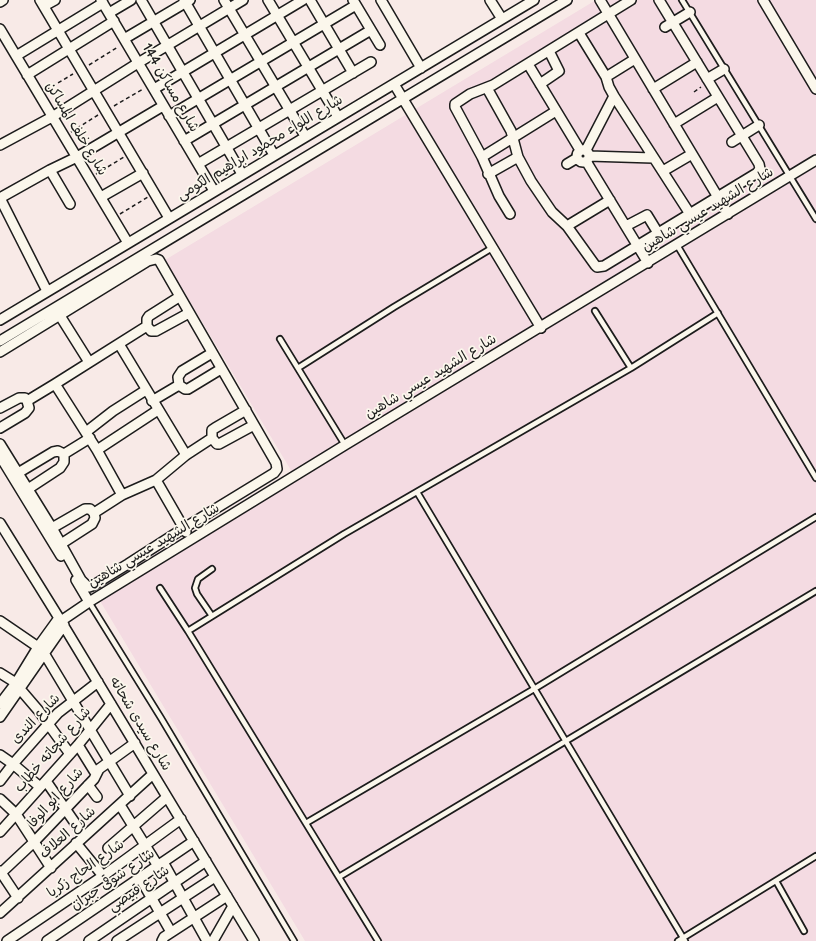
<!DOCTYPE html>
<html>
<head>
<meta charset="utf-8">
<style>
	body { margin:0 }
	canvas { display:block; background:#f8eae7 }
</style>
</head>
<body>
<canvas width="816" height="941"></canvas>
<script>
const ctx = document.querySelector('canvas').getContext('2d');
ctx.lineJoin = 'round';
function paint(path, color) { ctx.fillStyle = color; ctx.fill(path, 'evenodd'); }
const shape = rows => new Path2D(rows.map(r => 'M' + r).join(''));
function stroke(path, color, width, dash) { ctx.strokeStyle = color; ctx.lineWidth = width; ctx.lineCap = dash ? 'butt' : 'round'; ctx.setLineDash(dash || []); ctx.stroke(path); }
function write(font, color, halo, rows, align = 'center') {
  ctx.font = font + ' "Balsamiq Sans","Playpen Sans Arabic",sans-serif'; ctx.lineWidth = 3.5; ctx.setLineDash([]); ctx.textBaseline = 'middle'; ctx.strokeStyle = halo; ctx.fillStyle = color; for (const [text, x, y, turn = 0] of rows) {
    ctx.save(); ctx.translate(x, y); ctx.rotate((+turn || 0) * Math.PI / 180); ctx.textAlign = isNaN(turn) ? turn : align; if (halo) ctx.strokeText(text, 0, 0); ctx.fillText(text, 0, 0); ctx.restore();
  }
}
const built = shape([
	[596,0,816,0,816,941,305,941,94,591,292,472,165,260]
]);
const path = shape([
	[89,65,118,47],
	[46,90,73,74],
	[694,92,701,87],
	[114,106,143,89],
	[71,132,98,115],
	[96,174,124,157],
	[120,214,148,197]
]);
const lane = shape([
	[682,0,816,219],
	[677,245,816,478],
	[595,311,631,368],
	[280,339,345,445],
	[298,368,394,307,492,248],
	[417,492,685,941],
	[212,569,198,579,195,588,197,594,212,616],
	[160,588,188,631],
	[89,602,161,718,294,941],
	[306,823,534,689,816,517],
	[339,877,816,591],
	[776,881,804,931],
	[378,941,188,631,344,534,631,368,718,313],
	[678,941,816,856]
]);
const street = shape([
	[40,0,169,218],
	[101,0,214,191],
	[141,0,242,174],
	[184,0,274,155],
	[224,0,305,136],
	[268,0,338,117],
	[310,0,353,73],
	[353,0,380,45],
	[381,0,421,68],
	[490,0,502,19],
	[600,0,728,214],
	[763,0,816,89],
	[0,2,3,0],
	[44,6,55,0],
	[109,13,131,0],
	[665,27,690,12],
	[0,29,128,243],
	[579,33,606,77,609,87,614,96,690,214],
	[124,39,190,0],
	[16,56,103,3],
	[528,64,580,150],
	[27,75,114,21],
	[606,77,635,59],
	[707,79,724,69],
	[394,84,541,328],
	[540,84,559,71,549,51],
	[487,88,511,131,518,157,531,181,552,212,567,226,595,265,597,267,604,266,757,173,760,169,759,164,659,0],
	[154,89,303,0],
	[653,89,697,62],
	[169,116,356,5],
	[674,124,718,97],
	[184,141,371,30],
	[732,142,759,125],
	[0,145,52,117,138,63,243,0],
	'577 156a6 6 0 1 1 12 0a6 6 0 1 1-12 0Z',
	[586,150,614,96],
	[589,156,653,158],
	[482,157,556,111],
	[586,161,648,263],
	[198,164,371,62],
	[567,164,577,158],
	[50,170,70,204],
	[663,171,692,154],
	[488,174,518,157],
	[101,197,143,173],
	[0,198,50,170,77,157,163,106],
	[0,198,47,291],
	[510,214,499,196,482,157,455,107,455,104,470,94,493,85,631,0],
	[567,226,610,200],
	[626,226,647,215,658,233],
	[57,311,89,362],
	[0,320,534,0],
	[147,326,151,331,156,331,189,313],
	[0,341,567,0],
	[119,344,186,455],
	[0,352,148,261,156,259,159,260,276,463,277,469,274,473,184,528,128,564,92,586,89,587,86,585,81,580,52,528,0,444],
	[212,353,182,371,178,377,179,385,185,389,188,389,221,369],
	[55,384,97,450,122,495],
	[152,401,179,385],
	[0,408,19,398,25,398,27,401,55,384,147,326,147,319,149,316,179,297],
	[246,410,215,428,212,430,212,438,217,444,219,444,254,425],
	[0,428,25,413,29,408,27,401],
	[86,432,113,411,146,390],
	[97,450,158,410],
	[64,454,90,438],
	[0,456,61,556],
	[18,473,53,452,58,451,64,454,64,462,60,468,28,489],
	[156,480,186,455,212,438],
	[94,513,122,495,156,480,186,532],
	[0,523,59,618,254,941],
	[52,528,85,509,90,509,94,513,95,518,92,524,61,544],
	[76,580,89,602],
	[0,621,38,647],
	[61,621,89,602,345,445,816,160],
	[44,653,130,796],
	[0,673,16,683],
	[20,689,38,710,70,754],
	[0,704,16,683,38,647,59,618],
	[0,717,64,625],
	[78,745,96,774],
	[0,755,13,764,40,787],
	[0,781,13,764,58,713,98,682],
	[46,781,84,836],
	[88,785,97,797],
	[0,799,16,814,51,868],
	[120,805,158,866],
	[0,832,78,745,111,704],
	[76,843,103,876],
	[108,848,167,797],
	[163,862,207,941],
	[0,871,18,898],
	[0,874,34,842,94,779,99,769,135,743],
	[140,878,171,932],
	[0,913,153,774],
	[7,941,103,876,181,819],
	[47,941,194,841],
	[89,941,206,861],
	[117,941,215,877],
	[162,941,164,937,227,896],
	[213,941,233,906]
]);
const streetNames = [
	["شارع مساكن 144",170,88,60],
	["شارع خلف المساكن",76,129,59],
	["شارع اللواء محمود ابراهيم الكومى",260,148,-31],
	["شارع الشهيد عيسي شاهين",708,210,-31],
	["شارع الشهيد عيسي شاهين",431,377,-31],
	["شارع الشهيد عيسي شاهين",154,546,-31],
	["شارع الندى",36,719,-46],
	["شارع سيدى شحاته",140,724,59],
	["شارع شحاته خطاب",53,750,-49],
	["شارع ابو الوفا",56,798,-48],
	["شارع العلاف",68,833,-42],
	["شارع الحاج زكريا",86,869,-35],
	["شارع شوقى جبران",113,880,-34],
	["شارع قبيصي",139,889,-34]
];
paint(built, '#f4dbe2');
stroke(lane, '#1c1c1c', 8);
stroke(street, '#1c1c1c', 12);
stroke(path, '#1c1c1c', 1.5, [4, 3]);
stroke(lane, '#fbf7ec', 4.5);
stroke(street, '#fbf7ec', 9);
write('14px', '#1c1c1c', '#fbf7ec', streetNames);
</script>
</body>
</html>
